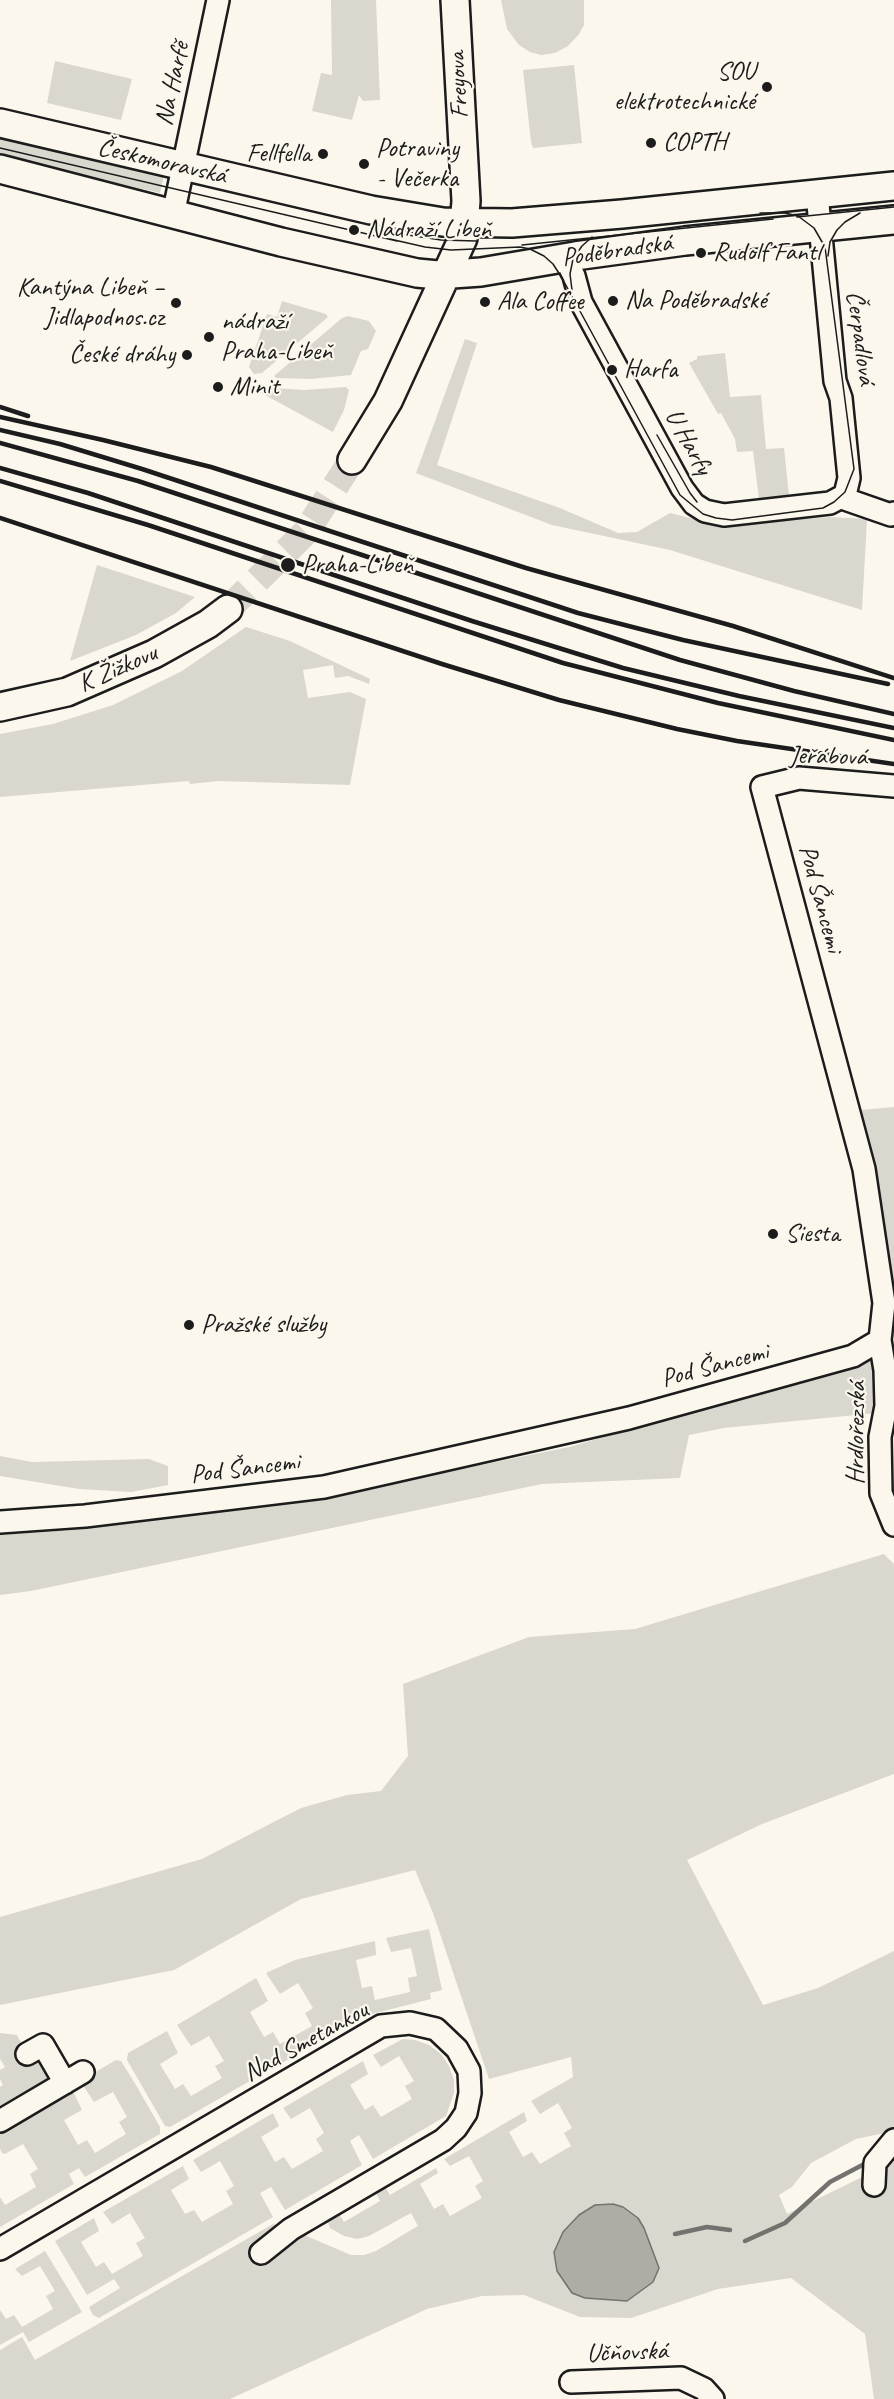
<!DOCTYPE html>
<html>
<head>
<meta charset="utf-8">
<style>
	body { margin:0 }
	canvas { display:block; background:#fbf7ec }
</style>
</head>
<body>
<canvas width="894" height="2399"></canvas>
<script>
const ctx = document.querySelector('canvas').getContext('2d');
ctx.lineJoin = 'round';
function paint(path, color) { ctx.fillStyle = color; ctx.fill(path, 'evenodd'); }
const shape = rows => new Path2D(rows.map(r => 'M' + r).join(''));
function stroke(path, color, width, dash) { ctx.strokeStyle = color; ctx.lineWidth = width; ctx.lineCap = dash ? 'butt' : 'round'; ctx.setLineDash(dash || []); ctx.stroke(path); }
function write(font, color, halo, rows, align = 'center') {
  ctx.font = font + ' Caveat,sans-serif'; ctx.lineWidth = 4.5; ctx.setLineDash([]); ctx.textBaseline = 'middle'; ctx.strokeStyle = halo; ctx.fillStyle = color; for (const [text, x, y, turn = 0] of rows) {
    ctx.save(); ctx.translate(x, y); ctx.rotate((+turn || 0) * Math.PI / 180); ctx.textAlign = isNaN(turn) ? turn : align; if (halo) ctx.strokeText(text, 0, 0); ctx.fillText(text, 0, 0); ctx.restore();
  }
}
const green = shape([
	[331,0,376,0,380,100,363,101,359,95,352,120,312,111,321,73,332,75],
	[501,0,584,0,584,25,579,34,568,46,555,53,541,55,530,52,519,45,507,29],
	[55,61,132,79,121,120,47,103],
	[574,65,582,143,533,148,531,142,523,70],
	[0,133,165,171,160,193,0,156],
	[282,301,326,314,328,317,262,373,254,374,249,367,267,314,277,317],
	[348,316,369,321,376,331,368,349,361,351,351,375,311,379,276,378,274,376,342,318],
	[465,339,477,343,437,465,560,508,618,533,637,532,670,513,698,520,731,524,831,517,867,519,862,610,670,550,552,525,416,473],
	[725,353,730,397,761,395,766,449,784,448,789,496,759,499,753,451,737,452,735,439,721,413,718,414,689,363,697,359,697,356],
	[255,387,305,390,346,387,349,390,344,410,333,432,254,389],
	[97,565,195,597,176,613,136,635,70,661],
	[246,627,290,641,370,679,369,684,348,676,335,678,333,665,303,670,308,698,350,692,366,699,350,785,219,781,190,784,189,781,0,797,0,734,53,724,113,705,182,671],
	[894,1107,894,1307,876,1194,860,1110],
	[873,1360,876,1413,724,1428,689,1435,680,1478,542,1484,31,1591,0,1595,0,1535,72,1530,320,1498,569,1447],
	[0,1456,32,1462,149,1459,168,1466,168,1485,131,1492,79,1489,0,1476],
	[884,1554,894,1564,894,1774,762,1824,687,1860,763,2005,818,1988,894,1951,894,2131,856,2139,811,2163,792,2187,779,2195,787,2214,862,2177,883,2189,884,2166,894,2148,894,2399,874,2399,865,2334,791,2278,718,2289,631,2318,580,2317,524,2295,482,2296,427,2309,230,2399,0,2399,0,2350,22,2337,35,2360,275,2223,273,2230,297,2236,304,2235,351,2255,364,2255,376,2251,418,2226,411,2213,369,2236,357,2239,344,2236,330,2228,328,2222,331,2216,338,2212,344,2222,380,2201,375,2190,384,2185,390,2195,436,2168,438,2173,420,2184,434,2209,443,2204,450,2216,482,2198,475,2186,483,2181,469,2156,450,2166,444,2159,524,2112,527,2121,509,2132,523,2157,532,2152,540,2164,571,2146,564,2133,572,2128,558,2103,540,2114,531,2101,573,2077,571,2057,489,2079,433,1913,415,1870,301,1899,174,1970,0,2005,0,1917,202,1859,301,1808,347,1795,381,1791,408,1756,403,1684,529,1637,635,1629],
	[429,1929,442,1990,430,1993,431,1999,364,2016,266,2072,259,2062,249,2069,255,2078,170,2127,165,2126,127,2060,128,2053,167,2031,178,2053,160,2064,175,2089,183,2084,191,2096,222,2078,215,2066,224,2061,209,2036,191,2046,177,2025,256,1978,268,2001,250,2012,264,2037,273,2032,280,2044,312,2026,305,2013,313,2008,298,1983,280,1994,266,1973,295,1960,375,1941,376,1955,356,1960,362,1988,372,1986,375,2000,410,1992,408,1978,417,1976,411,1948,391,1952,386,1938],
	[0,2033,17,2035,30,2059,39,2056,52,2079,0,2112,0,2087,3,2085,0,2079,0,2070,5,2067,0,2059],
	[403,2039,415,2040,429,2045,441,2054,449,2066,454,2080,454,2093,446,2116,373,2159,359,2135,350,2141,362,2165,285,2210,271,2187,260,2193,273,2217,99,2318,93,2315,89,2307,120,2288,114,2279,87,2295,55,2241,94,2218,99,2231,81,2242,96,2267,104,2262,112,2274,143,2256,136,2243,145,2238,130,2213,112,2224,103,2212,183,2166,189,2179,171,2190,185,2214,194,2210,202,2222,233,2204,226,2191,234,2186,220,2161,201,2172,193,2160,273,2113,279,2126,261,2137,275,2162,284,2157,292,2169,323,2151,316,2139,324,2133,310,2108,291,2119,283,2108,363,2061,368,2074,350,2085,365,2110,373,2105,381,2117,412,2099,405,2086,414,2081,399,2056,381,2067,373,2055],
	[116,2060,121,2061,136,2085,160,2127,160,2134,85,2177,79,2168,69,2174,74,2184,0,2227,0,2197,5,2205,36,2187,30,2174,38,2169,23,2144,5,2154,2,2153,0,2149,0,2128,71,2087,82,2110,64,2120,78,2145,87,2140,95,2153,126,2134,119,2122,127,2117,113,2092,94,2102,80,2081],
	[45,2251,82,2312,29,2342,23,2332,0,2345,0,2310,6,2319,14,2315,22,2327,53,2309,46,2296,55,2291,40,2266,22,2276,15,2269]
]);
const water = shape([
	[613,2204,623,2207,638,2218,644,2228,659,2268,653,2282,627,2301,585,2298,572,2293,557,2271,554,2252,563,2232,579,2215,595,2205,613,2204]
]);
const stream = shape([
	[675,2234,707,2227,730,2230],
	[745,2241,785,2223,830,2182,870,2161]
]);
const majorTunnel = shape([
	[228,609,306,532,352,460]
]);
const minor = shape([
	[173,215,218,0],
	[565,258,574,276,581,302,682,488,694,504,705,511,724,515,830,503,845,495,849,478,841,398,835,381,817,194],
	[842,498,891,515,894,513],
	[894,786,799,778,762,787,864,1169,884,1303,880,1340,885,1370,886,1406,880,1437,881,1493,894,1525],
	[0,1522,85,1516,324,1487,629,1418,853,1356,880,1340],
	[27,2054,43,2045,65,2083],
	[0,2121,83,2072],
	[874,2185,875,2163,894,2140],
	[0,2249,381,2026,410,2023,436,2029,457,2049,469,2071,470,2093,466,2113,456,2128,443,2140,291,2229,261,2253],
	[571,2382,681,2378,704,2389,713,2399]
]);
const major = shape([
	[0,123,371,210,443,222,512,223,622,214,894,186],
	[0,169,281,242,417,273,438,275,481,272,575,256,685,241,894,220],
	[352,460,388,401,463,238,466,201,455,0],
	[0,707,67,692,154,654,208,624,228,609]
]);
const tram = shape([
	[0,148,397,241],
	[797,217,894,207],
	[408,235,441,240,476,241],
	[390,239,425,247,451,250,520,247,530,249,544,256,553,264,562,278,680,495,703,514,716,518,732,520,823,508,834,502,845,492,854,469,825,247,814,228,798,216,785,213,760,213],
	[522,245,773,219],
	[828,256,830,242,837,230,845,222,860,213],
	[572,290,570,274,573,259,582,246,592,237],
	[657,435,690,493,697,502]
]);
const rail = shape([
	[0,407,28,416],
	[0,417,103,440,211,467,526,568,733,626,894,678],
	[0,430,60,444,142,469,578,613,683,640,888,684],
	[0,443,138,481,680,660,794,691,894,714],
	[0,468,88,493,472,621,623,668,739,696,894,728],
	[0,481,148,525,563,663,718,703,894,740],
	[0,518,442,664,559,700,677,729,737,741,894,764]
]);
const markers = [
	[767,87,6,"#1c1c1c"],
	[651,143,6,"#1c1c1c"],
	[323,154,6,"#1c1c1c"],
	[364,164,6,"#1c1c1c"],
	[354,230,6,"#1c1c1c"],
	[701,253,6,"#1c1c1c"],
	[613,301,6,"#1c1c1c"],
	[485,302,6,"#1c1c1c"],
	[176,303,6,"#1c1c1c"],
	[209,337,6,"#1c1c1c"],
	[187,355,6,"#1c1c1c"],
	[612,370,6,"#1c1c1c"],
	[218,387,6,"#1c1c1c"],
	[288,565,8,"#1c1c1c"],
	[773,1234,6,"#1c1c1c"],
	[189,1325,6,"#1c1c1c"]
];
const poiNames = [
	["SOU",755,72,"right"],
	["elektrotechnické",755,102,"right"],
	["COPTH",663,143],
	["Potraviny",376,149],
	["- Večerka",376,179],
	["Fellfella",311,154,"right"],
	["Nádraží Libeň",366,230],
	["Rudolf Fantl",713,253],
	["Kantýna Libeň –",164,288,"right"],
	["Jidlapodnos.cz",164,318,"right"],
	["Na Poděbradské",625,301],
	["Ala Coffee",497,302],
	["nádraží",221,322],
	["Praha-Libeň",221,352],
	["České dráhy",175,355,"right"],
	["Harfa",624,370],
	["Minit",230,387],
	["Praha-Libeň",302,565],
	["Siesta",785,1234],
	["Pražské služby",201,1325]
];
const streetNames = [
	["Na Harfě",173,84,-78],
	["Freyova",459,85,-93],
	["Českomoravská",162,162,13],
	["Poděbradská",617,251,-8],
	["Čerpadlová",860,338,82],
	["U Harfy",688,442,61],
	["K Žižkovu",118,669,-24],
	["Jeřábová",828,757,1],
	["Pod Šancemi",820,899,75],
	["Pod Šancemi",715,1366,-15],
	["Hrdlořezská",857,1433,-89],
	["Pod Šancemi",245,1469,-7],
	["Nad Smetankou",306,2042,-29],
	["Učňovská",627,2353,-2]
];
paint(green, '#dad7ce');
paint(water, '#afaca5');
stroke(water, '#74726e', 1.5);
stroke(stream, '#74726e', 4.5);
stroke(majorTunnel, '#dad6cd', 27, [27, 14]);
stroke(minor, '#1c1c1c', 26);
stroke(major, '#1c1c1c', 32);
stroke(minor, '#fbf7ec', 21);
stroke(major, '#fbf7ec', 27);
stroke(tram, '#1c1c1c', 1.5);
stroke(rail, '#1c1c1c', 4.5);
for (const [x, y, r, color] of markers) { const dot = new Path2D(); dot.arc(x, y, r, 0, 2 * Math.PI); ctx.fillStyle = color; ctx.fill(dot); stroke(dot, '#fbf7ec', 2); }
write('26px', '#1c1c1c', '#fbf7ec', poiNames, 'left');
write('26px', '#1c1c1c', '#fbf7ec', streetNames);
</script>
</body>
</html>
